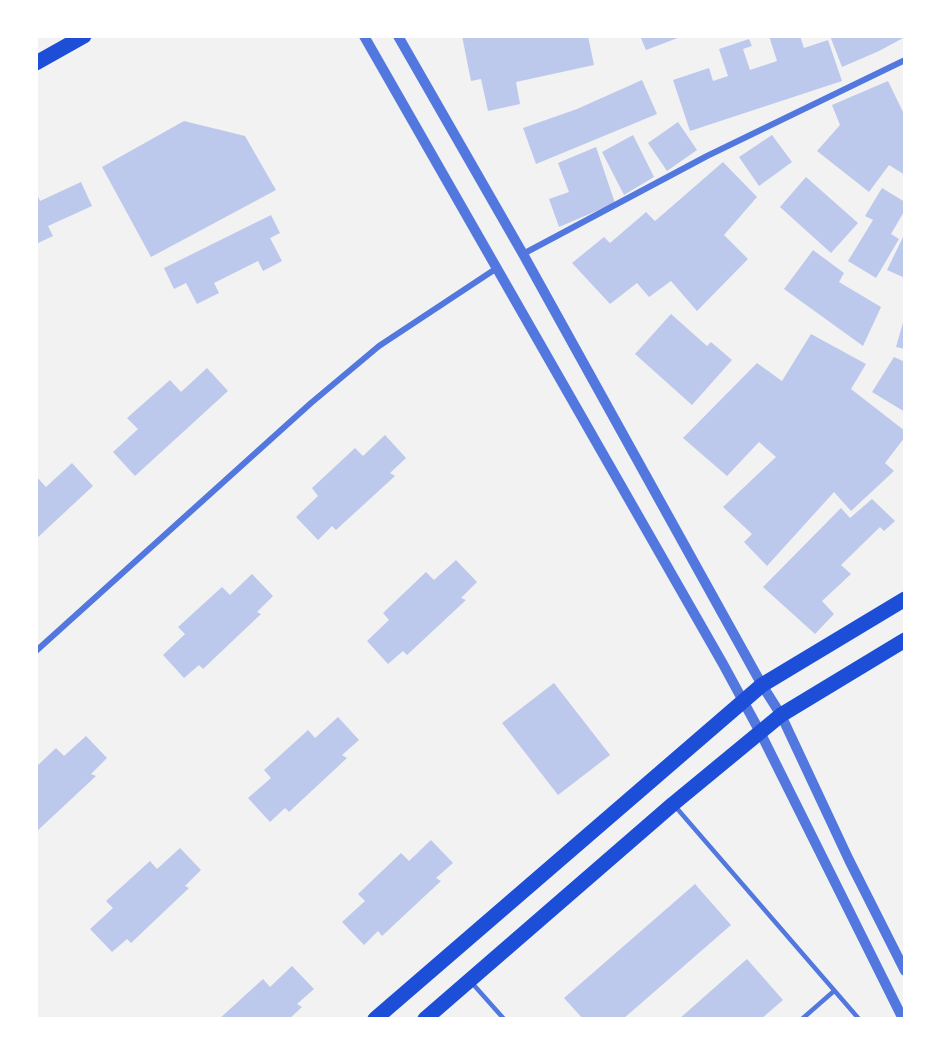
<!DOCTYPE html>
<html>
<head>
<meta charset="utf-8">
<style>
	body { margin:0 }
	#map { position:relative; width:941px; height:1055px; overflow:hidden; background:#f2f2f2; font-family:"Open Sans",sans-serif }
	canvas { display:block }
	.frame { position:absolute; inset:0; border:38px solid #fff; pointer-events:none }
</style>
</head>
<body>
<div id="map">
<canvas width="941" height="1055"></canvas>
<div class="frame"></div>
</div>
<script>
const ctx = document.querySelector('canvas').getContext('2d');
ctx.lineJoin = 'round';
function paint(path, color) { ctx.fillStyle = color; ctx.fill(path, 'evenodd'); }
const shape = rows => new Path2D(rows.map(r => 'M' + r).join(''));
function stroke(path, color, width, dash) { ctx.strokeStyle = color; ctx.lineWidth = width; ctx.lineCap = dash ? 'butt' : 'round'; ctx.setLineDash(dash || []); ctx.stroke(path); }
const building = shape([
	[462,36,588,36,594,65,516,82,520,104,488,111,481,79,471,81],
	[640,36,683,36,646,50],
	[769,36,800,36,804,48,828,40,842,81,690,131,673,80,709,68,713,81,728,76,719,49,749,39,752,46,743,49,750,70,777,61],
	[830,36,905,36,905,37,879,51,842,67],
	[642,80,657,114,536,164,523,128,577,109],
	[888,81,905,116,905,175,889,165,869,192,817,151,840,125,832,105],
	[184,121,245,136,276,190,151,257,102,167],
	[678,122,697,150,667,171,648,143],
	[633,135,654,177,624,195,602,152],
	[772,135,792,162,759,186,739,157],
	[596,147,615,203,559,227,549,199,569,192,558,163],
	[723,162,757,197,724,235,748,259,697,311,671,281,649,297,637,283,610,304,572,263,604,237,610,243,646,212,655,221],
	[806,177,858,223,831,253,780,207],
	[81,182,92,206,48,226,53,236,36,244,36,192,40,201],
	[882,188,905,202,905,210,891,234,899,239,876,278,848,261,873,220,865,216],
	[271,215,280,233,270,238,282,261,263,271,258,261,214,283,219,293,197,304,186,283,174,289,164,268],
	[903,237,905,238,905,278,887,270],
	[813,250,844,273,839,282,881,307,863,346,784,289],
	[671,314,707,346,711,342,732,360,692,405,635,354],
	[904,319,905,319,905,349,896,347],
	[811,334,866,364,851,389,905,431,905,437,885,463,894,471,851,511,834,492,767,566,744,542,752,534,723,507,776,457,759,442,727,476,683,438,757,363,782,381],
	[894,357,905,362,905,412,872,392],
	[207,368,228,391,135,476,113,452,138,429,127,418,170,380,181,392],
	[385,435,406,458,390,473,395,476,336,530,332,526,318,540,296,517,318,496,312,488,355,448,363,456],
	[72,463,93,486,36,539,36,476,46,487],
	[872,499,895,521,884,531,880,527,841,565,851,574,822,601,834,614,815,634,763,587,841,508,850,518],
	[456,560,477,582,461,598,466,600,407,655,403,651,388,664,367,641,389,620,383,613,426,572,434,580],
	[252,574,273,596,257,612,261,614,203,669,199,665,184,678,163,655,185,634,178,627,222,587,230,595],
	[554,683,610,755,558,795,502,723],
	[338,717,359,740,342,755,347,758,289,812,285,808,270,822,248,798,271,778,264,770,308,730,315,738],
	[86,736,107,758,91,774,96,776,36,832,36,767,56,748,64,756],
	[431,840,453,863,436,878,441,881,382,936,378,931,364,945,342,922,365,901,358,894,401,853,409,861],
	[180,848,201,870,185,886,189,888,131,943,127,939,112,952,90,929,113,908,106,901,150,861,157,869],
	[695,884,731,925,623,1019,583,1019,564,998],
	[747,959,783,1000,761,1019,679,1019],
	[292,966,314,989,297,1004,302,1007,289,1019,219,1019,263,979,270,987]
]);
const service = shape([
	[674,805,859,1019],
	[472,983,504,1019],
	[802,1019,834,991]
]);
const minor = shape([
	[523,254,707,156,905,60],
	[36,651,311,403,379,346,497,268]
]);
const tertiary = shape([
	[364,36,723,664,760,732,903,1019],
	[398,36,523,254,762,685,781,715,849,860,905,971]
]);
const primary = shape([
	[36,63,84,36],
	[375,1019,762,685,905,599],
	[425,1019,673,804,781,715,905,640]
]);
paint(building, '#bdc9ec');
stroke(service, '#5277de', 4.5);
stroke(minor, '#5277de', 6);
stroke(tertiary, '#5277de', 10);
stroke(primary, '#1d4ed8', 15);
</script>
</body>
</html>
